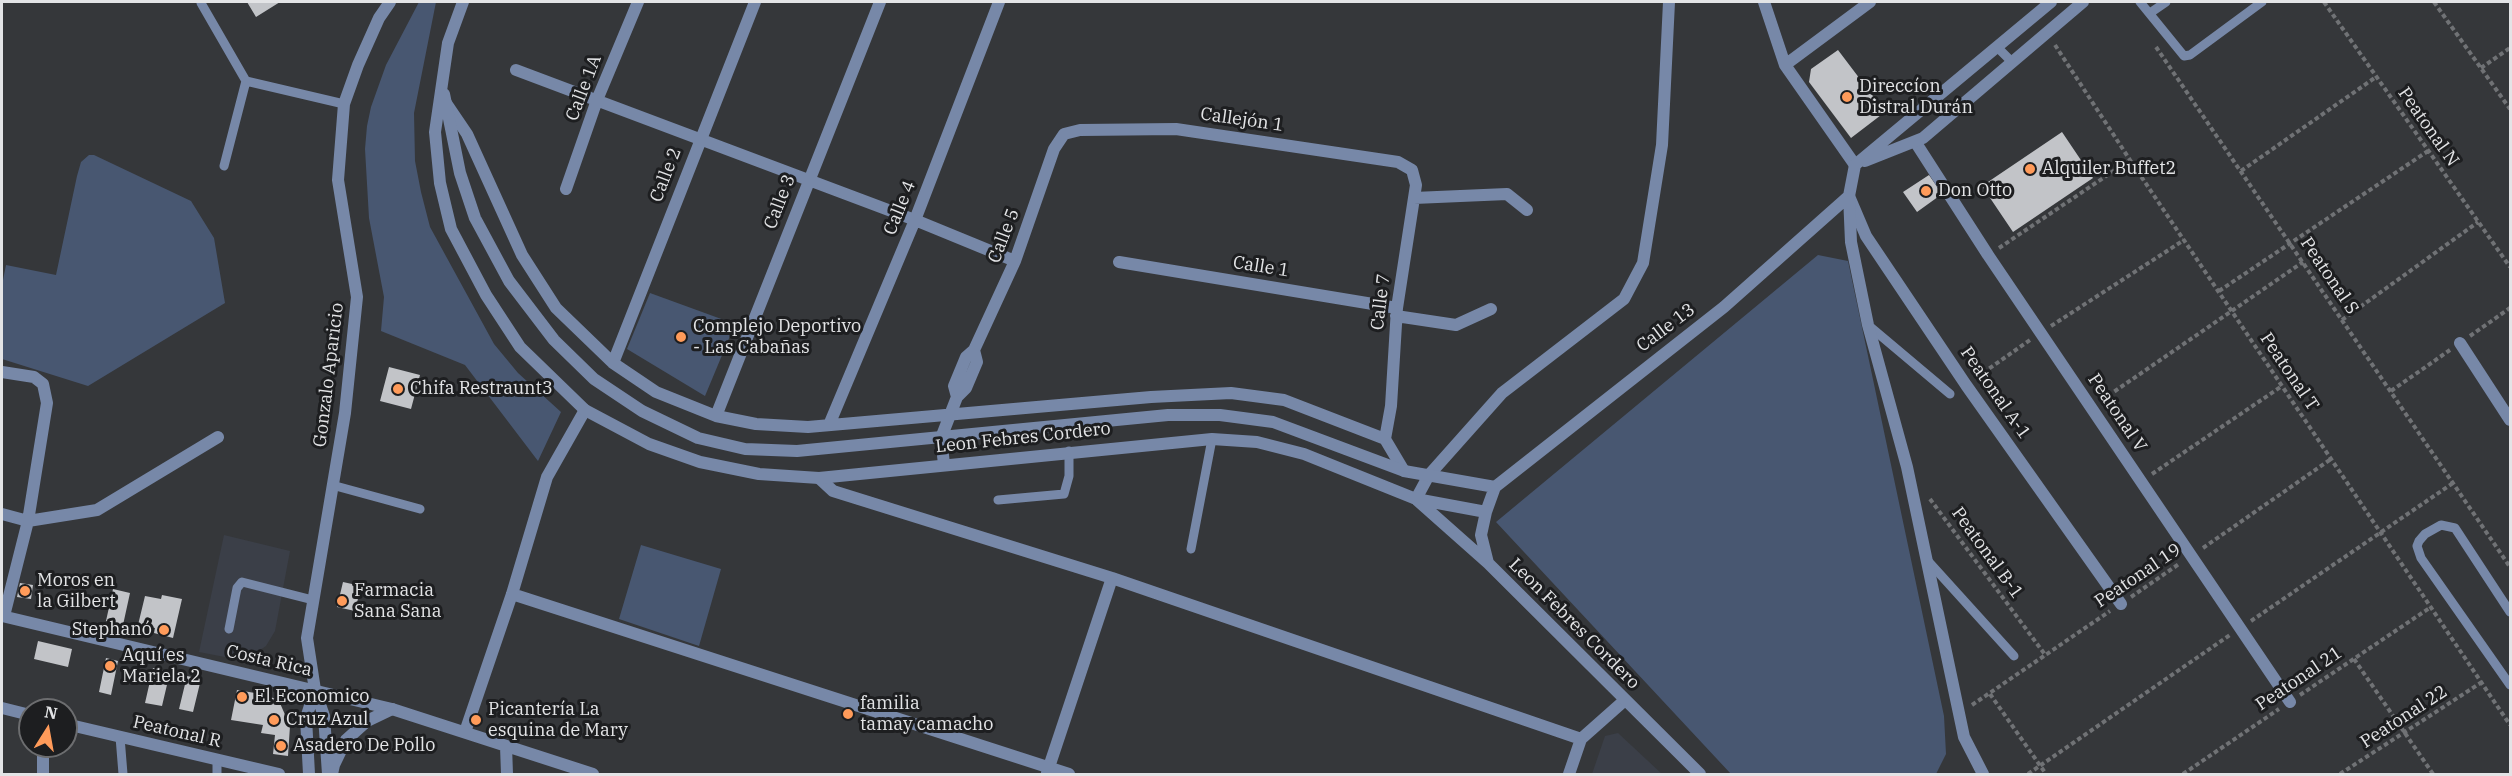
<!DOCTYPE html>
<html>
<head>
<meta charset="utf-8">
<style>
	body { margin:0 }
	#map { position:relative; width:2512px; height:776px; overflow:hidden; background:#35373a; font-family:"IBM Plex Serif",serif }
	canvas { display:block }
	.frame { position:absolute; inset:0; border:3px solid #e3e4e6; pointer-events:none }
	.north { position:absolute; left:18px; top:698px; width:60px; height:60px; box-sizing:border-box; background:#1d1e20; border:2px solid #6c6d6f; border-radius:50%; rotate:11deg; font-size:16px; font-weight:700; line-height:24px; text-align:center; color:#e3e4e6 }
	.north::after { content:''; display:block; margin:auto; width:21px; height:27px; background:#ff9b5a; clip-path:polygon(50% 0,100% 100%,50% 72%,0 100%) }
</style>
</head>
<body>
<div id="map">
<canvas width="2512" height="776"></canvas>
<div class="frame"></div>
<div class="north">N</div>
</div>
<script>
const ctx = document.querySelector('canvas').getContext('2d');
ctx.lineJoin = 'round';
function paint(path, color) { ctx.fillStyle = color; ctx.fill(path, 'evenodd'); }
const shape = rows => new Path2D(rows.map(r => 'M' + r).join(''));
function stroke(path, color, width, dash) { ctx.strokeStyle = color; ctx.lineWidth = width; ctx.lineCap = dash ? 'butt' : 'round'; ctx.setLineDash(dash || []); ctx.stroke(path); }
function write(font, color, halo, rows, align = 'center') {
  ctx.font = font + ' "IBM Plex Serif",serif'; ctx.lineWidth = 6; ctx.setLineDash([]); ctx.textBaseline = 'middle'; ctx.strokeStyle = halo; ctx.fillStyle = color; for (const [text, x, y, turn = 0] of rows) {
    ctx.save(); ctx.translate(x, y); ctx.rotate((+turn || 0) * Math.PI / 180); ctx.textAlign = isNaN(turn) ? turn : align; if (halo) ctx.strokeText(text, 0, 0); ctx.fillText(text, 0, 0); ctx.restore();
  }
}
const built = shape([
	[224,535,290,551,275,631,266,646,251,656,230,658,199,652],
	[1618,733,1662,774,1592,774,1605,736]
]);
const green = shape([
	[419,2,436,2,414,113,415,161,421,192,430,227,494,344,518,373,561,412,538,461,465,365,381,331,384,297,369,218,365,149,367,126,371,107,386,65],
	[89,155,94,155,191,201,214,238,225,303,88,386,2,359,2,285,6,265,56,275,77,176,81,162],
	[1818,255,1848,261,1944,716,1946,754,1936,774,1731,774,1496,522],
	[650,293,735,324,705,396,627,349],
	[641,545,721,569,699,646,619,619]
]);
const building = shape([
	[247,2,280,2,256,17],
	[1838,50,1885,112,1851,138,1809,82,1811,69],
	[2062,132,2093,178,2013,232,1982,186],
	[1929,175,1942,194,1917,212,1903,192],
	[389,367,420,375,411,409,380,401],
	[343,582,361,586,355,611,337,607],
	[20,583,33,585,31,599,17,597],
	[113,589,130,593,123,625,106,621],
	[162,595,182,599,173,638,154,633,155,628,138,625,145,596,161,599],
	[38,641,72,649,68,667,34,659],
	[106,658,118,661,111,695,99,692],
	[153,668,170,672,162,706,145,703],
	[187,676,201,679,193,712,179,709],
	[237,690,267,695,279,701,290,726,288,756,273,754,275,735,261,733,263,725,231,720]
]);
const path = shape([
	[2324,2,2510,267],
	[2434,2,2510,109],
	[2055,45,2130,160,2510,725],
	[2156,47,2510,567],
	[2481,68,2510,48],
	[2241,171,2376,77],
	[1999,248,2130,160],
	[2219,291,2428,151],
	[2342,320,2478,222],
	[2051,326,2184,240],
	[2470,336,2510,308],
	[1977,377,2030,340],
	[2391,391,2450,350],
	[2102,400,2303,262],
	[2152,474,2282,386],
	[1930,499,2046,656],
	[2203,548,2331,459],
	[2131,597,2179,564],
	[2251,621,2453,483],
	[2354,659,2433,774],
	[1990,694,2046,774],
	[2300,695,2431,607],
	[1972,705,2110,611],
	[2028,774,2230,635],
	[2183,774,2279,709],
	[2340,774,2482,682]
]);
const service = shape([
	[2140,2,2184,56,2190,55,2262,2],
	[201,3,246,81],
	[2150,13,2166,2],
	[1997,47,2012,62],
	[224,166,246,81,344,104],
	[1868,325,1950,394],
	[332,485,420,509],
	[998,500,1064,494,1069,476,1069,451],
	[1191,549,1212,439],
	[1928,561,2014,656],
	[2510,612,2455,528,2441,525,2425,534,2419,541,2417,546,2421,558,2510,685],
	[229,629,237,588,242,582,313,600],
	[120,737,123,774],
	[217,760,217,774]
]);
const minor = shape([
	[1764,2,1785,65,1855,165],
	[1785,65,1870,2],
	[516,70,915,220,1015,261],
	[446,103,467,134,522,255,556,308,613,363,656,392,716,416,756,424,808,427,1151,397,1231,393,1284,400,1385,439,1404,471],
	[1916,143,1988,255,2290,702],
	[566,189,597,100,638,2],
	[1849,196,1866,236,1966,385,2121,604],
	[1414,198,1507,194,1527,210],
	[1119,262,1397,308],
	[1396,316,1456,325,1491,309],
	[2460,343,2510,420],
	[613,363,755,2],
	[2,372,34,377,43,384,47,403,28,521,4,616],
	[957,397,954,386,966,357,974,350,1015,261,1054,149,1064,134,1080,130,1176,129,1398,162,1412,170,1416,185,1397,308,1391,406,1385,439],
	[716,416,880,2],
	[829,425,915,220,999,2],
	[944,464,941,438,957,397,966,388,977,362,974,350],
	[819,478,833,491,1112,578,1581,739],
	[1416,499,1429,475,1502,393,1624,299,1643,263,1662,145,1669,2],
	[2,514,28,521,97,510,218,437],
	[512,594,1069,774],
	[2,616,392,709,593,774],
	[2,708,30,715],
	[66,724,279,774],
	[465,732,512,594,547,477,585,410],
	[43,746,43,774],
	[506,746,507,774],
	[1047,773,1112,578],
	[1569,774,1581,739,1625,700]
]);
const tertiary = shape([
	[463,2,448,43,435,132,440,183,451,229,486,295,520,347,585,410,649,444,700,462,759,474,819,478,1212,439,1257,442,1304,454,1416,499,1486,512],
	[444,94,460,173,475,218,509,281,554,340,594,379,642,411,698,438,745,449,797,451,1168,415,1220,415,1273,422,1404,471,1495,487],
	[1865,161,1923,138,2083,2],
	[1417,500,1488,563],
	[309,774,306,718,315,690],
	[328,774,324,716,315,690,307,638,345,413,357,297,338,180,344,104,358,65,379,18,390,2],
	[332,774,334,765,346,740,367,721,392,709],
	[1700,774,1488,563,1481,535,1486,512,1495,487,1724,307,1849,196],
	[1983,774,1964,737,1907,467,1868,325,1851,242,1849,196,1855,165,2051,2]
]);
const markers = [
	[1847,97,6,"#ff9b5a"],
	[2030,169,6,"#ff9b5a"],
	[1926,191,6,"#ff9b5a"],
	[681,337,6,"#ff9b5a"],
	[398,389,6,"#ff9b5a"],
	[25,591,6,"#ff9b5a"],
	[342,601,6,"#ff9b5a"],
	[164,630,6,"#ff9b5a"],
	[110,666,6,"#ff9b5a"],
	[242,697,6,"#ff9b5a"],
	[848,714,6,"#ff9b5a"],
	[274,720,6,"#ff9b5a"],
	[476,720,6,"#ff9b5a"],
	[281,746,6,"#ff9b5a"]
];
const poiNames = [
	["Direccíon",1859,87],
	["Distral Durán",1859,108],
	["Alquiler Buffet2",2042,169],
	["Don Otto",1938,191],
	["Complejo Deportivo",693,327],
	["- Las Cabañas",693,348],
	["Chifa Restraunt3",410,389],
	["Moros en",37,581],
	["la Gilbert",37,602],
	["Farmacia",354,591],
	["Sana Sana",354,612],
	["Stephanó",152,630,"right"],
	["Aquí es",122,656],
	["Mariela 2",122,677],
	["El Economico",254,697],
	["familia",860,704],
	["tamay camacho",860,725],
	["Picantería La",488,710],
	["esquina de Mary",488,731],
	["Cruz Azul",286,720],
	["Asadero De Pollo",293,746]
];
const streetNames = [
	["Calle 1A",584,88,-69],
	["Callejón 1",1242,120,8],
	["Peatonal N",2428,127,55],
	["Calle 2",666,175,-69],
	["Calle 3",780,202,-69],
	["Calle 4",900,208,-68],
	["Calle 5",1004,236,-69],
	["Calle 1",1261,267,9],
	["Peatonal S",2329,276,56],
	["Calle 7",1381,302,-83],
	["Calle 13",1666,328,-37],
	["Peatonal T",2289,372,56],
	["Gonzalo Aparicio",329,375,-83],
	["Peatonal A-1",1995,393,55],
	["Peatonal V",2117,413,56],
	["Leon Febres Cordero",1023,438,-6],
	["Peatonal B-1",1987,553,54],
	["Peatonal 19",2138,576,-34],
	["Leon Febres Cordero",1574,624,45],
	["Costa Rica",269,661,13],
	["Peatonal 21",2299,679,-34],
	["Peatonal 22",2404,717,-33],
	["Peatonal R",177,732,13]
];
paint(built, '#3b3f48');
paint(green, '#485771');
paint(building, '#c2c4c8');
stroke(path, '#707275', 4, [4.5, 3]);
stroke(service, '#7788a8', 9);
stroke(minor, '#7788a8', 12);
stroke(tertiary, '#7788a8', 12);
for (const [x, y, r, color] of markers) { const dot = new Path2D(); dot.arc(x, y, r, 0, 2 * Math.PI); ctx.fillStyle = color; ctx.fill(dot); stroke(dot, '#1d1e20', 2); }
write('18px', '#e3e4e6', '#1d1e20', poiNames, 'left');
write('18px', '#e3e4e6', '#1d1e20', streetNames);
</script>
</body>
</html>
